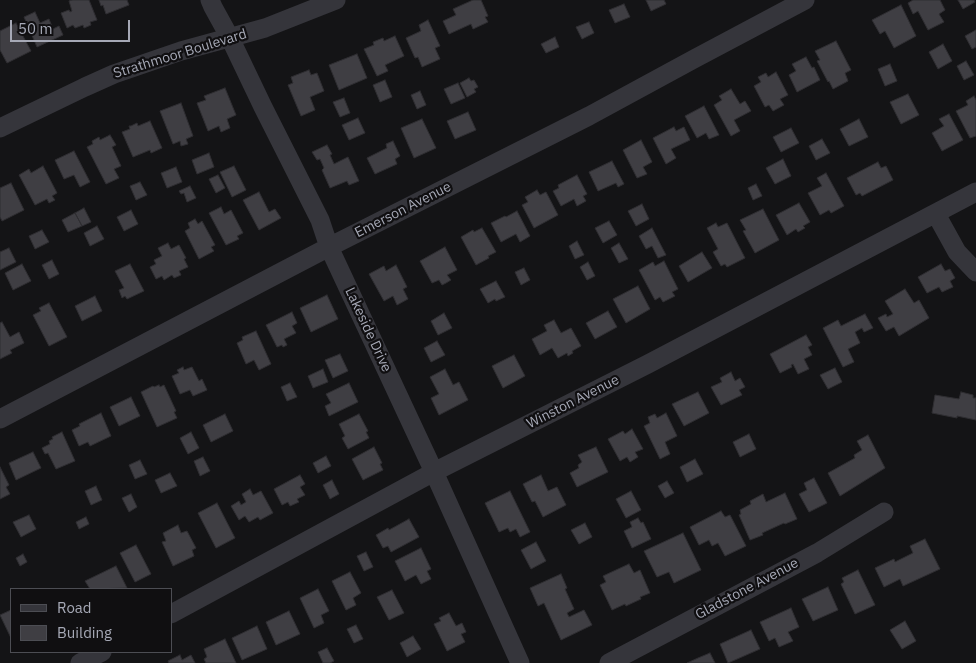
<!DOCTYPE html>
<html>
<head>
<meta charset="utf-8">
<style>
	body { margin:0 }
	#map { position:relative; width:976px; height:663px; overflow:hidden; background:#141416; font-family:"IBM Plex Sans",sans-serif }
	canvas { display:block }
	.legend { position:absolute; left:10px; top:588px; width:162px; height:65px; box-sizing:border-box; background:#100f11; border:1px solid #4c4d53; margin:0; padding:6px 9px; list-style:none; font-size:15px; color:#a6a9b6 }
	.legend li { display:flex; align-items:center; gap:10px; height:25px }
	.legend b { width:25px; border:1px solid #4c4d53 }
	.scale { position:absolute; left:10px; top:20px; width:120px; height:22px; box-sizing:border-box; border:2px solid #a6a9b6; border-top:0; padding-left:6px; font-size:15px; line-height:18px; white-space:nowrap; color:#a6a9b6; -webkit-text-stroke:4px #100f11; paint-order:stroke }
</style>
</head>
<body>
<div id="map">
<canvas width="976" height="663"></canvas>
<ul class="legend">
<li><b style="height:6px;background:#35353b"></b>Road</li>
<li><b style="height:14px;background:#3f3e43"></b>Building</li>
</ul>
<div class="scale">50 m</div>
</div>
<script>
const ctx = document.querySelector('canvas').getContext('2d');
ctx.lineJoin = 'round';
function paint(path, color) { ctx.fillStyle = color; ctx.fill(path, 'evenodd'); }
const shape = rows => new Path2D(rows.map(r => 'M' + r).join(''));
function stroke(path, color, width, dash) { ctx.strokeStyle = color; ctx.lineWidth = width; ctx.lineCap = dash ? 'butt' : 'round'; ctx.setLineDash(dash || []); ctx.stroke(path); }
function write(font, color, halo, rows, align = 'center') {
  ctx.font = font + ' "IBM Plex Sans",sans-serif'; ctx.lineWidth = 4.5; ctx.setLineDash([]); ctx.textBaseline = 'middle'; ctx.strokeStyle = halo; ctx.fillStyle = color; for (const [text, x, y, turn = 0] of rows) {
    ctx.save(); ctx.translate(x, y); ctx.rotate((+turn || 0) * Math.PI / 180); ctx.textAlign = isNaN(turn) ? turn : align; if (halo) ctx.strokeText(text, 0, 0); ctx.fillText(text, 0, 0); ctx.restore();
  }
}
const building = shape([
	[72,0,89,0,97,20,90,22,91,25,84,28,83,25,75,28,73,25,67,28,61,13,69,10,70,12,72,11,69,1,72,0],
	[99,0,127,0,129,5,106,14,103,5,101,6,99,0],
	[473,0,481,0,488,16,485,17,488,22,473,29,471,24,449,34,443,21,456,15,453,9,473,0],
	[646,0,664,0,666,4,651,11,646,0],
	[913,0,940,0,945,10,939,14,944,22,928,30,918,11,913,14,908,3,913,0],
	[958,0,974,0,975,2,963,9,958,0],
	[624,4,630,17,615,23,609,10,624,4],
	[901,5,916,36,894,48,885,31,880,34,872,20,901,5],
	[35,12,40,23,49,19,53,29,59,26,63,35,37,47,24,17,35,12],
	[428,20,440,46,435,48,440,59,422,67,418,57,415,58,406,38,421,31,419,25,428,20],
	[589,22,594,33,582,39,576,27,589,22],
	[16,23,31,51,7,63,0,50,0,31,16,23],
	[976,30,976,47,972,49,965,36,976,30],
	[395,36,404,56,385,65,388,71,377,76,364,49,374,45,373,42,383,38,384,41,395,36],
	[555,37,559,47,546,53,541,44,555,37],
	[836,41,851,70,845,73,848,81,833,89,829,81,828,82,817,61,820,60,815,51,836,41],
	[943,44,952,61,938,69,929,52,943,44],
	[357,54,367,78,339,90,329,65,357,54],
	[806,57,812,68,814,67,820,80,797,92,789,75,796,71,792,64,806,57],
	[966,61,974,75,964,80,957,66,966,61],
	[890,64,897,81,885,86,878,69,890,64],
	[309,70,311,75,317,73,324,91,310,97,315,110,301,116,288,85,293,83,291,77,309,70],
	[776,72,788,95,780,99,784,105,773,111,769,105,765,107,754,86,761,82,758,77,766,73,768,77,776,72],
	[469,78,471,81,474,80,478,87,474,89,476,92,467,97,460,83,469,78],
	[385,80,392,97,380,102,373,85,385,80],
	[458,83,465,98,451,104,444,89,458,83],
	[225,88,236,115,227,119,230,128,221,132,219,126,208,131,197,103,206,100,204,96,225,88],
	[731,89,740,104,745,101,751,111,734,120,740,131,731,136,714,105,722,100,719,96,731,89],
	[420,91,426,105,417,109,411,95,420,91],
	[908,94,919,115,901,124,890,102,908,94],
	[974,96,976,100,976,136,970,138,956,111,968,105,966,101,974,96],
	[344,98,350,113,340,117,333,102,344,98],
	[181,103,193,136,186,139,188,144,181,146,180,141,173,144,160,111,181,103],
	[704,106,719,135,709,139,706,133,697,138,685,116,704,106],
	[468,112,476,130,455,139,447,121,468,112],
	[949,114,963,140,942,151,932,133,944,126,939,119,949,114],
	[358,118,365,133,349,140,342,125,358,118],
	[422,119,436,148,414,158,401,128,422,119],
	[859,119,868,137,849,146,840,129,859,119],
	[150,121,162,148,151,153,150,150,133,157,122,132,130,129,129,126,131,126,137,123,138,126,150,121],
	[674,127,676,131,684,127,690,140,671,149,676,158,666,164,653,138,674,127],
	[791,128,799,143,781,152,773,137,791,128],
	[110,135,116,145,112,147,121,166,114,169,119,178,106,184,87,147,93,144,92,141,99,137,100,140,110,135],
	[822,139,830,153,816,160,809,146,822,139],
	[641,140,652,162,643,167,647,174,637,178,623,150,641,140],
	[393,141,400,156,395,159,397,164,375,174,367,158,387,148,386,144,393,141],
	[327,145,332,154,330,155,334,164,348,157,359,181,349,185,347,181,330,188,322,170,324,168,320,159,317,160,312,152,327,145],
	[74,151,90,182,80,187,74,175,64,179,55,160,74,151],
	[209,153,214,167,197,174,192,160,209,153],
	[783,159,791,176,775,184,766,168,783,159],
	[612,161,624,184,618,187,616,183,598,191,589,172,612,161],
	[878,162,881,168,886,166,893,180,862,196,860,193,856,195,847,178,878,162],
	[43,166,57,193,52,196,55,200,49,203,47,199,35,205,19,175,29,169,31,173,43,166],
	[234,166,246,190,232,197,220,172,234,166],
	[176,167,182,182,167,188,161,173,176,167],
	[826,173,844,206,831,213,829,210,820,215,808,193,822,186,817,178,826,173],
	[218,175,225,188,216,193,209,179,218,175],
	[577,175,587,194,583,196,586,201,577,206,574,199,561,206,553,191,559,188,558,185,577,175],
	[140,182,147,195,136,200,130,186,140,182],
	[11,183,24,210,2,221,0,217,0,188,11,183],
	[756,184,762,196,753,200,748,188,756,184],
	[190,186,196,198,187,202,184,193,181,194,179,191,190,186],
	[537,190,540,195,546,192,558,215,534,228,522,205,528,202,525,197,537,190],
	[259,192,269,212,275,209,281,218,259,230,243,200,259,192],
	[799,203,810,222,803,226,805,228,798,232,796,229,787,235,776,215,799,203],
	[642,204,649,219,636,226,628,211,642,204],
	[221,207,224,214,231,210,243,233,237,236,239,239,226,245,209,213,221,207],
	[84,208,91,222,82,226,75,213,84,208],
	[763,209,779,240,755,253,743,231,746,230,740,220,763,209],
	[131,210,138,224,124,231,117,217,131,210],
	[517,211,530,236,520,242,516,234,501,242,491,223,505,216,506,217,517,211],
	[75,213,82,226,68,232,62,220,75,213],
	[195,219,198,224,202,221,215,245,211,247,214,251,199,259,185,231,190,228,188,223,195,219],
	[609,221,617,235,603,243,595,228,609,221],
	[716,223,718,227,727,223,745,258,727,267,725,264,721,266,713,252,718,249,707,228,716,223],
	[97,226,104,239,90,246,84,233,97,226],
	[482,228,496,252,488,256,489,258,476,265,461,237,473,230,474,232,482,228],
	[652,228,666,255,658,258,652,246,646,249,639,236,652,228],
	[42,230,49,242,35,249,29,236,42,230],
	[577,241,584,255,575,259,569,246,577,241],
	[168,243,171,249,179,245,186,258,184,259,188,267,179,271,181,275,174,278,172,275,164,280,162,276,156,279,150,267,156,264,154,260,162,256,158,248,168,243],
	[619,243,628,259,619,263,611,248,619,243],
	[445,247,457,270,447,275,451,280,446,283,442,285,439,280,432,283,420,261,445,247],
	[9,248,16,262,0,270,0,252,9,248],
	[702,252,712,268,688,282,679,266,702,252],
	[52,260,59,274,49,279,42,265,52,260],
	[664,261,678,289,672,292,675,296,663,302,660,297,655,300,639,270,653,262,655,266,664,261],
	[588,262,595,276,587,280,580,267,588,262],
	[22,264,31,281,13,290,5,273,22,264],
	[130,264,144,291,127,299,125,296,122,298,119,290,124,288,115,271,130,264],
	[941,264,945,271,950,269,955,278,950,281,953,287,942,292,939,287,927,293,918,277,941,264],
	[396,265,407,287,403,289,408,299,397,305,393,296,384,301,369,274,384,266,386,271,396,265],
	[524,268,530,280,521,285,515,272,524,268],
	[496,281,505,297,496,301,495,299,488,303,480,289,496,281],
	[638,286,650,309,626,323,613,299,638,286],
	[905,289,914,303,919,300,929,318,899,336,894,327,886,331,878,318,886,314,887,317,893,314,885,301,905,289],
	[327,295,338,319,311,332,300,308,327,295],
	[95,296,102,311,82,321,75,306,95,296],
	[49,303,67,337,49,346,33,315,41,311,39,308,49,303],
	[608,311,617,327,595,339,586,323,608,311],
	[292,312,297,323,292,326,296,333,284,339,287,345,283,347,282,345,277,347,266,325,292,312],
	[444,313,452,328,438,335,431,321,444,313],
	[865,314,873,328,864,332,862,328,855,332,860,343,848,349,854,362,843,367,823,328,838,320,841,326,865,314],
	[554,320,561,333,571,328,581,346,572,351,573,353,568,356,567,353,558,358,552,348,540,355,532,339,547,331,544,325,554,320],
	[2,322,10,337,19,332,24,343,10,350,12,353,0,359,0,323,2,322],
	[256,331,271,364,259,370,254,360,246,364,237,343,243,340,242,337,256,331],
	[806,335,812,345,808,347,812,355,804,359,809,369,798,374,793,364,791,365,792,367,780,373,770,354,806,335],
	[437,341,445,355,431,362,424,348,437,341],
	[340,354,348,371,333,378,325,360,340,354],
	[514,355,525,376,503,388,492,366,514,355],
	[183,367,184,370,192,367,199,381,202,379,207,390,193,396,190,390,180,394,172,376,179,373,177,370,183,367],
	[835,368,842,382,828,389,820,375,835,368],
	[323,369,328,382,313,388,308,376,323,369],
	[445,369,453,385,459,382,468,400,439,415,431,398,439,394,430,377,445,369],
	[731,372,735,381,740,378,745,387,739,390,742,395,721,405,711,387,722,382,720,378,731,372],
	[290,383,297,397,287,401,281,387,290,383],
	[349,383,358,402,329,416,325,406,331,403,326,394,349,383],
	[159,385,160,387,164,385,176,411,174,412,177,418,157,427,141,392,153,386,154,387,159,385],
	[698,392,709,413,684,426,672,404,698,392],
	[961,392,973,395,973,398,976,398,976,420,957,416,957,418,932,413,935,395,959,399,961,392],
	[131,397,140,416,119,426,110,407,131,397],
	[101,413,111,436,90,446,88,442,79,446,72,430,80,426,79,424,101,413],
	[666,413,677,436,665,442,670,454,660,459,644,426,650,423,648,417,655,414,657,418,666,413],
	[225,414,233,431,211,442,203,425,225,414],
	[359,414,368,431,366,432,369,438,348,449,342,438,345,436,339,424,359,414],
	[632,429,643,449,635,452,638,457,630,462,627,457,620,461,608,439,623,431,625,434,632,429],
	[62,432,75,461,56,469,48,453,45,454,42,448,50,444,49,441,53,439,52,437,62,432],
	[191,432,199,448,188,454,180,438,191,432],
	[749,434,756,449,740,457,733,442,749,434],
	[868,435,885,468,840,496,828,473,855,458,854,455,862,450,857,441,868,435],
	[374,447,382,463,380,464,383,470,363,480,352,459,374,447],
	[596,447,608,472,577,487,570,473,579,468,578,465,582,462,578,455,596,447],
	[33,452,41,468,16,480,9,463,33,452],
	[326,456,331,466,318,473,313,463,326,456],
	[203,457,210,471,200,476,194,461,203,457],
	[695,459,703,474,687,482,680,467,695,459],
	[140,460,147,474,135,479,129,465,140,460],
	[0,467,9,485,6,487,10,494,0,499,0,467],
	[170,473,177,486,161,493,155,480,170,473],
	[300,475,305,484,300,487,305,495,297,499,299,502,290,506,288,502,282,505,274,489,300,475],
	[541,475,548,491,557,487,566,505,543,517,535,501,532,502,523,484,541,475],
	[814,478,827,503,809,512,799,494,807,490,804,483,814,478],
	[332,480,339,494,330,499,323,485,332,480],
	[667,481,674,493,665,498,658,486,667,481],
	[96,486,102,500,91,505,85,491,96,486],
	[250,489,253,495,261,491,273,513,260,520,258,517,249,522,245,516,239,520,231,506,239,501,241,505,246,502,242,494,250,489],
	[510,491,530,532,520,537,516,529,510,532,508,528,499,532,485,503,510,491],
	[631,491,641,510,626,518,616,499,631,491],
	[785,493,797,519,785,524,784,523,762,533,763,535,750,540,739,515,741,514,740,510,751,504,750,501,763,494,766,502,785,493],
	[131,494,137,507,129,512,122,498,131,494],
	[217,503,235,538,216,548,198,513,217,503],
	[721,511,725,517,730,515,746,546,725,556,718,543,712,546,709,540,699,545,690,527,721,511],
	[29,515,36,529,21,537,13,522,29,515],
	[86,517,89,524,79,529,76,522,86,517],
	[638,518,641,523,643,522,651,539,632,548,624,531,632,527,630,522,638,518],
	[409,519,419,537,391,552,388,546,383,548,376,535,388,528,389,530,409,519],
	[585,523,592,537,579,544,571,530,585,523],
	[178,525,181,533,187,531,196,548,192,550,194,556,173,566,162,542,166,541,163,533,178,525],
	[683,533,701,570,674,583,669,572,657,577,644,551,683,533],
	[925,539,940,569,903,586,900,579,884,587,875,568,894,559,895,562,913,553,910,546,925,539],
	[536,542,546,561,531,569,521,550,536,542],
	[136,545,151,574,135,582,120,553,136,545],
	[421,548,431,569,427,571,431,579,421,584,416,575,405,581,395,561,421,548],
	[366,552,373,567,364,571,357,556,366,552],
	[23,554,27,562,20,566,16,558,23,554],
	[629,564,634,573,640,570,650,593,640,597,641,599,628,605,626,606,625,604,612,610,600,585,606,582,603,576,629,564],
	[116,566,127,588,90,589,85,581,116,566],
	[858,570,875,605,855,614,841,584,844,582,842,578,858,570],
	[350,572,361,593,353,598,356,605,346,610,332,581,350,572],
	[561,574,567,588,565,589,574,609,567,613,569,617,584,610,592,625,561,640,544,603,538,606,530,588,561,574],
	[828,587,838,610,813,621,802,599,828,587],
	[318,589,329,611,321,615,324,623,314,628,300,598,318,589],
	[392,590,404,613,389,620,377,597,392,590],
	[791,608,799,627,788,632,793,641,779,647,775,638,769,641,760,622,791,608],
	[11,610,11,638,0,615,11,610],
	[289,611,300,634,276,645,266,622,289,611],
	[449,613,456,626,462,623,466,632,461,634,465,642,447,651,434,624,441,621,439,618,449,613],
	[905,621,916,641,902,649,890,630,905,621],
	[356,625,363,639,354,643,347,629,356,625],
	[257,626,267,649,242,660,232,638,257,626],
	[751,630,760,649,728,663,720,644,751,630],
	[413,636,421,649,407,657,400,643,413,636],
	[225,639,236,663,206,663,204,659,207,657,204,649,225,639],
	[327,648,334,661,330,663,323,663,318,652,327,648],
	[710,653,715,663,687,663,698,658,710,653],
	[180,655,182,660,191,655,195,663,169,663,168,661,180,655]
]);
const street = shape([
	[210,0,213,7,230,38,263,107,320,220,329,247,434,472,520,663],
	[0,128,85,87,114,74,181,51,265,28,336,0],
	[936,214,957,252,976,272],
	[0,419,329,247,589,116,694,59,805,0],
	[171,614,434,472,648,364,976,192],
	[80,663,102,652],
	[609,663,817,553,884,512]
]);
const streetNames = [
	["Strathmoor Boulevard",180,54,-17],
	["Emerson Avenue",403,210,-27],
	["Lakeside Drive",368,330,65],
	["Winston Avenue",573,402,-27],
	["Gladstone Avenue",747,589,-28]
];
paint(building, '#3f3e43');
stroke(building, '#2f2e32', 1);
stroke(street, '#35353b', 19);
write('14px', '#a6a9b6', '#100f11', streetNames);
</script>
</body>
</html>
